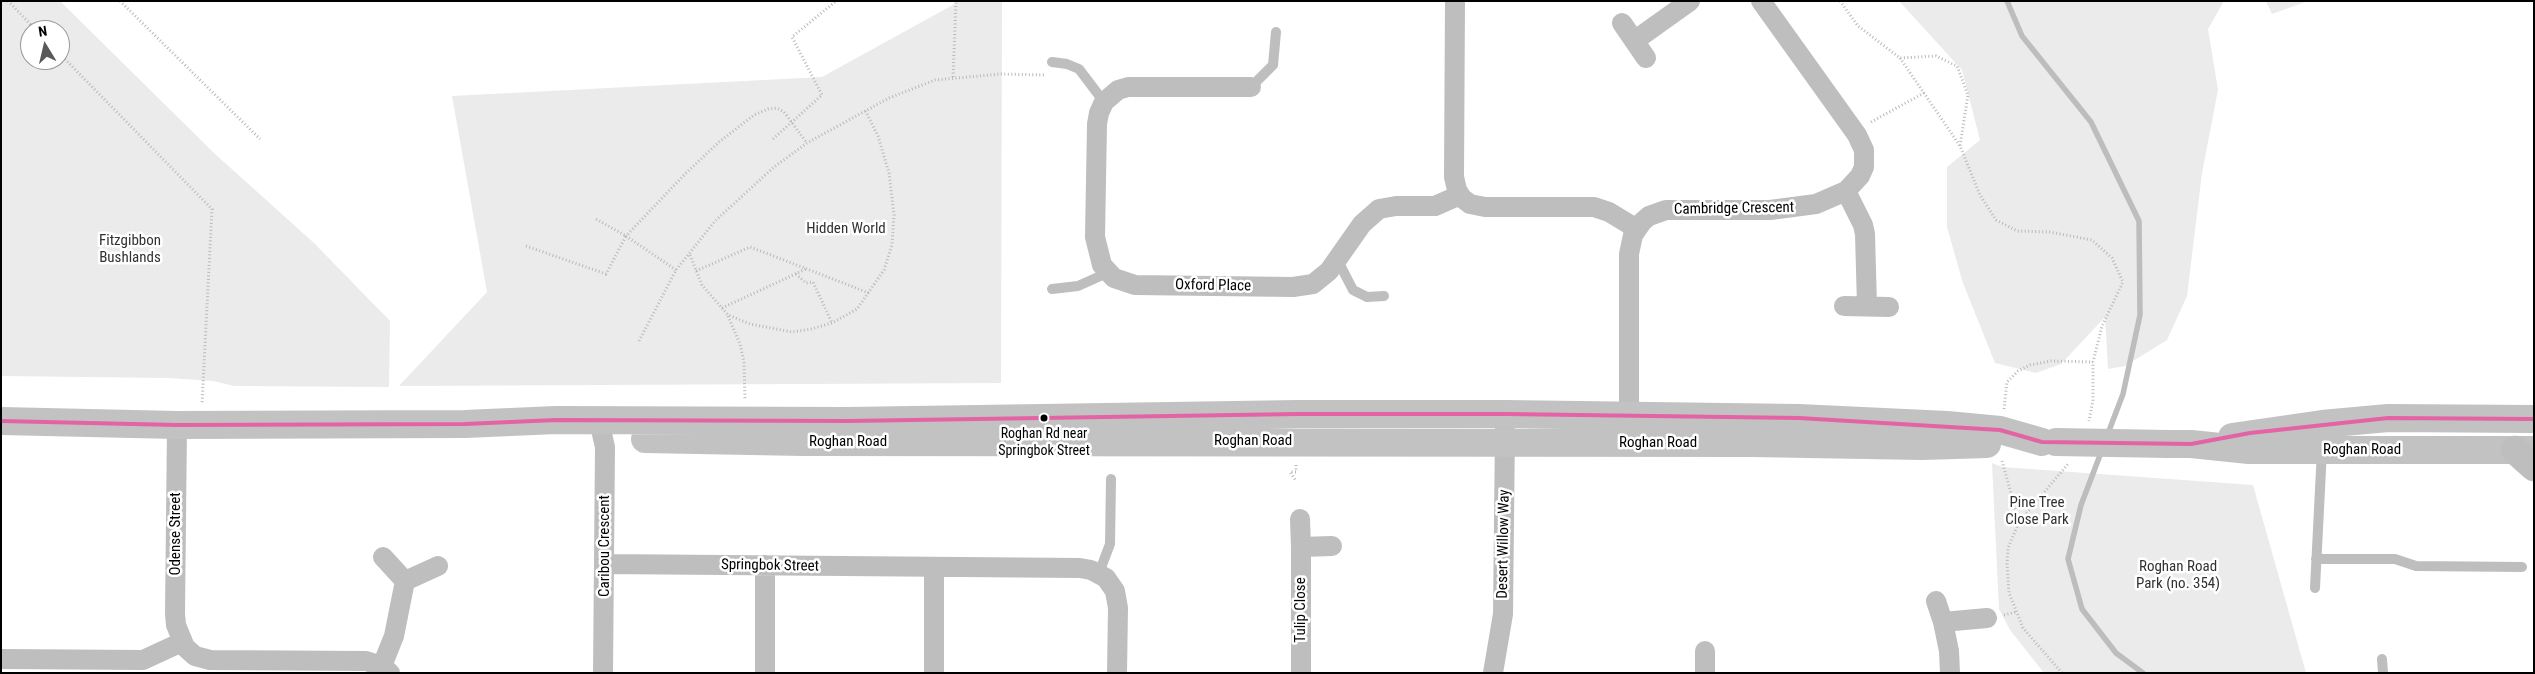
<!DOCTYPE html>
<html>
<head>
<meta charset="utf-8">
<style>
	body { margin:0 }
	#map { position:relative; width:2535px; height:674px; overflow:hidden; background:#fff; font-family:"Roboto Condensed",sans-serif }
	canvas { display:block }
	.frame { position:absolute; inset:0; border:2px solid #000; pointer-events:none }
	.north { position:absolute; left:20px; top:20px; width:50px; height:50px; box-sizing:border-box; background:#fff; border:1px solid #999; border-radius:50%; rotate:351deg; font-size:14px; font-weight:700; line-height:20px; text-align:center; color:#000 }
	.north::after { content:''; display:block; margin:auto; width:18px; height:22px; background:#595959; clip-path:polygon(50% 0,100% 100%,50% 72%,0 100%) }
</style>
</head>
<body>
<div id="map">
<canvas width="2535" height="674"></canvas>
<div class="frame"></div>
<div class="north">N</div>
</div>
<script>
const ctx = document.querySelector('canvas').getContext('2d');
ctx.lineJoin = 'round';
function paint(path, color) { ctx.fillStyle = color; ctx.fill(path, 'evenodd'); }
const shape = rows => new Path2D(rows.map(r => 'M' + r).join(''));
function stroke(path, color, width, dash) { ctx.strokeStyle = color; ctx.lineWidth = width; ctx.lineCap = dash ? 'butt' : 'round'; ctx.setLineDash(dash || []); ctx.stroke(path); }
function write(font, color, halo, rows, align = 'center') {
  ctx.font = font + ' "Roboto Condensed",sans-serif'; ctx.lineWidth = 5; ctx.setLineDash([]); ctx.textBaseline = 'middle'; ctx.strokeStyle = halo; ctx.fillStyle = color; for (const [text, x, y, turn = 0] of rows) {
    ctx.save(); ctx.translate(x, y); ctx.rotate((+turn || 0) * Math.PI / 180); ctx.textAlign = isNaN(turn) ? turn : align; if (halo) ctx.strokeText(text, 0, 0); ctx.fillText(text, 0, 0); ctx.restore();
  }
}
const green = shape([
	[1,1,60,1,214,153,314,243,390,321,389,387,234,386,213,381,169,378,1,376],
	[30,30,60,30,60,60,30,60],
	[960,1,1002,1,1001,383,399,386,487,292,452,96,822,77],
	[1899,1,2224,1,2208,29,2218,90,2202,173,2187,296,2167,340,2125,366,2108,369,2105,317,2061,364,2036,373,1995,363,1963,283,1947,227,1947,167,1980,140,1962,70],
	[2266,1,2308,1,2272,14],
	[1992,463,2002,467,2253,485,2306,673,2044,673,2010,630,1999,609]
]);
const stream = shape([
	[2007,1,2022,36,2091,122,2139,221,2140,315,2123,394,2107,436],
	[2102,450,2081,505,2068,559,2082,609,2116,653,2143,673]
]);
const path = shape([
	[8,1,36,30],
	[120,1,260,139],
	[1840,1,1858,26,1900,58,1936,56,1957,66,1968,95,1960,146],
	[60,54,212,209,202,404],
	[1900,58,1960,146,1980,195,1996,220,2017,231,2050,232,2092,240,2112,258,2123,282,2102,326,2093,362,2093,400,2089,421],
	[953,77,956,1],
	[1871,122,1924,93],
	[773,139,822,95,792,37,836,1],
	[526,246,606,274,626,236,596,219],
	[690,255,702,285,728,315,750,324,792,332,811,329,832,323,857,309,884,270,892,245,894,215,889,173,878,136,865,110],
	[676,270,626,236,685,174,719,142,754,115,768,109,777,108,784,112,807,143],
	[696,271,750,247,869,293],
	[796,274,806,283,813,282,832,323],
	[722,308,806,269],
	[728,316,740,344,744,362,745,399],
	[639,341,676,270,715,221,774,167,807,143,889,98,935,80,1001,74,1045,75],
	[2004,409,2007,382,2018,371,2030,365,2051,361,2093,362],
	[2002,461,2019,522],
	[1296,465,1296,472,1290,472,1296,481],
	[2004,615,2016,612],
	[2062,673,2023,628,2009,593,2007,563,2008,548,2019,522,2068,464]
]);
const service = shape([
	[1052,62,1067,64,1079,69,1104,102],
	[1251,87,1273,65,1276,32],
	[1337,259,1353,290,1367,297,1384,296],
	[1052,289,1078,286,1107,273],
	[2316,559,2395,559,2416,566,2522,567],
	[1099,573,1110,544,1111,479],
	[2315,588,2322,450],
	[2382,659,2383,673]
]);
const minor = shape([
	[1455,1,1454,177,1457,190,1462,198,1470,204,1485,207,1594,207,1609,212,1637,229],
	[1622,23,1646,58],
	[1634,41,1690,1],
	[1251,87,1128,87,1118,90,1104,102,1099,113,1097,124,1095,237,1102,265,1114,278,1135,285,1293,287,1313,284,1329,271,1362,224,1379,209,1396,206,1435,206,1460,195],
	[1846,191,1863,225,1865,234,1867,306],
	[1844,306,1889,307],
	[599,421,605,447,603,673],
	[177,425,175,614,176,625,185,647,195,656,210,660,366,661,382,666,390,673],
	[1629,430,1629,254,1633,235,1642,222,1649,216,1666,210,1770,210,1816,204,1846,191,1860,176,1864,167,1864,150,1857,135,1761,1],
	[1300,519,1301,547,1332,546],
	[1301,547,1301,673],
	[383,557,405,581,438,566],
	[605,564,1080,568,1091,570,1106,578,1115,591,1118,608,1117,673],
	[1936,601,1943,622,1987,618],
	[1943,622,1949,651,1950,673],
	[1705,651,1705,673],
	[1,659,143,660,182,642],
	[382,666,394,636,405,581],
	[765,673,765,565],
	[934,673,934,567],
	[1493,673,1503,614,1505,429]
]);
const secondary = shape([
	[1,421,177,425,465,424,556,420,848,421,1298,414,1506,414,1799,418,1947,425,2000,430,2042,442],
	[2232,437,2322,424,2388,418,2534,419],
	[645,439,803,442,1751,443,1922,446,1987,444],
	[2168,444,2191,444,2249,450,2534,450]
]);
const primary = shape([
	[2515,450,2534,467]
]);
const secondaryBridge = shape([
	[2056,442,2168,444]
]);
const bus1 = shape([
	[1,421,177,425,465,424,556,420,848,421,1298,414,1506,414,1799,418,2000,430,2042,442,2191,444,2250,433,2388,418,2534,419]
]);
const markers = [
	[1044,418,4.5,"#000"]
];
const busNames = [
	["Roghan Rd near",1044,434],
	["Springbok Street",1044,451]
];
const streetNames = [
	["Cambridge Crescent",1734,209,-1],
	["Oxford Place",1213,286,1],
	["Roghan Road",1253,441],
	["Roghan Road",848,442],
	["Roghan Road",1658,443],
	["Roghan Road",2362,450],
	["Odense Street",176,534,-90],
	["Desert Willow Way",1504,544,-89],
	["Caribou Crescent",605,546,-90],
	["Springbok Street",770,566,1],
	["Tulip Close",1301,610,-90]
];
const parkNames = [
	["Hidden World",846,229],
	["Fitzgibbon",130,241],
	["Bushlands",130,258],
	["Pine Tree",2037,503],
	["Close Park",2037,520],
	["Roghan Road",2178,567],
	["Park (no. 354)",2178,584]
];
paint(green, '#ebebeb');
stroke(stream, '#bdbdbd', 5.5);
stroke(primary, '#dbdbdb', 29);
stroke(path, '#b9b9b9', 3, [1, 2.5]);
stroke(service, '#bebebe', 10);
stroke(minor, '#bebebe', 20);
stroke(secondary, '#c2c2c2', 28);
stroke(primary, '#bebebe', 28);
stroke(secondaryBridge, '#c2c2c2', 28);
stroke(bus1, '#e463a4', 4);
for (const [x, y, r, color] of markers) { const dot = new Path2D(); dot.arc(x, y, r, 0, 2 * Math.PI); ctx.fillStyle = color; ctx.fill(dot); stroke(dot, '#fff', 2); }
write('14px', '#000', '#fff', busNames);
write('15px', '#000', '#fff', streetNames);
write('15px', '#313131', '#fff', parkNames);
</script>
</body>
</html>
